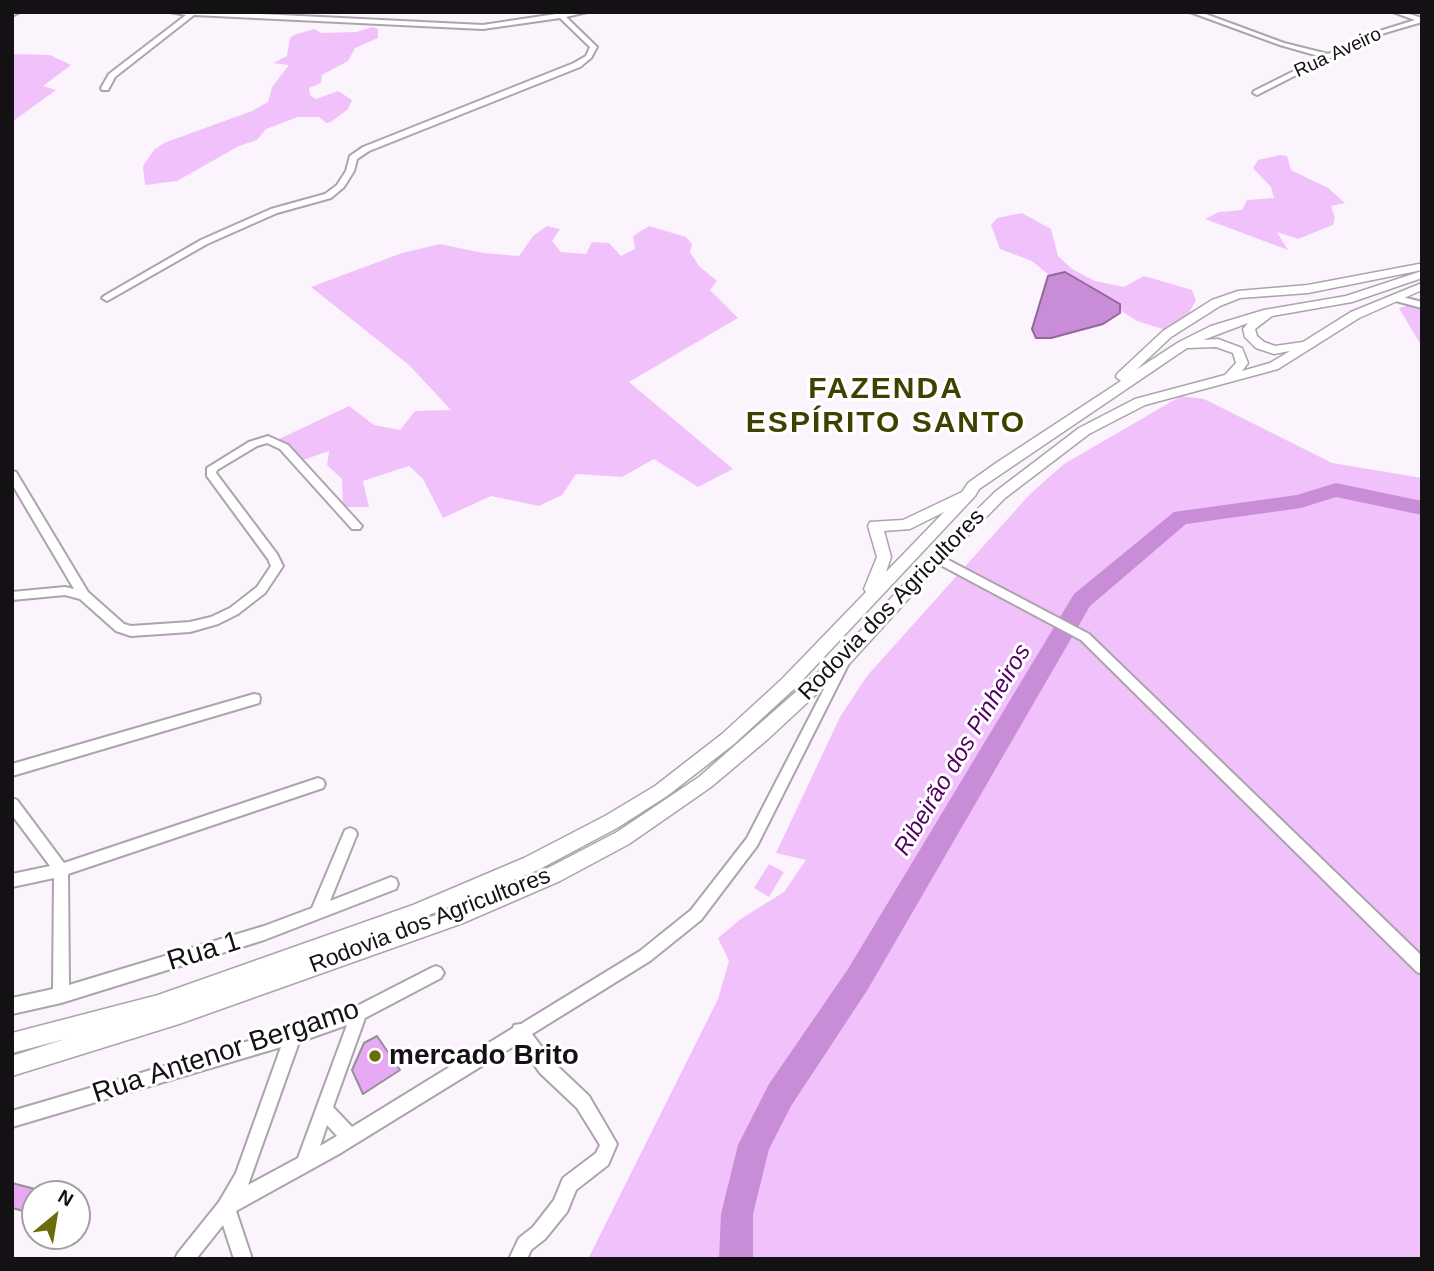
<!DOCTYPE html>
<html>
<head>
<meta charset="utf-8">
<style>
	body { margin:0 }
	#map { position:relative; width:1434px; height:1271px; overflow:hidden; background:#fcf4fd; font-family:Arial,sans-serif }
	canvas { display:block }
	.frame { position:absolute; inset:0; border:14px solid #141114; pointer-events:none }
	.north { position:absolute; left:21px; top:1180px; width:70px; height:70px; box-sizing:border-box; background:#fff; border:2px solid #a1a0a1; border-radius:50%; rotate:30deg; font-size:19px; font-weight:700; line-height:28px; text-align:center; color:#141114 }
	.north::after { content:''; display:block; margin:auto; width:24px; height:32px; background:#6b6c0c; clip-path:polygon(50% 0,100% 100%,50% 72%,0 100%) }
</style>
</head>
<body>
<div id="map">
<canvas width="1434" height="1271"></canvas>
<div class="frame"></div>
<div class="north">N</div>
</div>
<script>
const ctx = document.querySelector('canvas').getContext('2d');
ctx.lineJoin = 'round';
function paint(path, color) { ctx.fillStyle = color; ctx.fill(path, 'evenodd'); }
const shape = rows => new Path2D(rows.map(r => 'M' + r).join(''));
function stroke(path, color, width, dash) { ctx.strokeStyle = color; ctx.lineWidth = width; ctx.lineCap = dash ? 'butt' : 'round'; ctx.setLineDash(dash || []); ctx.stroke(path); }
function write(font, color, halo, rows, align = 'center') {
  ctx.font = font + ' Arial,sans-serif'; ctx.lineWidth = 6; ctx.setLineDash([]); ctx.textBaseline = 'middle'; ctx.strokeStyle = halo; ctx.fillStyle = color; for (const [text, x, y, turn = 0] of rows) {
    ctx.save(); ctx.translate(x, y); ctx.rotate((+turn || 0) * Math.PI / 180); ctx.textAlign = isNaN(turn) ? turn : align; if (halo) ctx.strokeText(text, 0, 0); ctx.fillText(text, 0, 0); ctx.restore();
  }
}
const green = shape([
	[373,27,378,29,378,38,355,48,348,61,322,75,321,83,309,88,310,95,316,99,338,91,352,100,348,109,331,122,326,123,319,117,298,117,266,129,257,140,239,146,177,181,145,185,143,166,154,150,164,143,252,111,268,102,272,87,289,65,273,63,287,56,290,38,294,35,314,29,322,33,356,32],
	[12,54,50,55,71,65,43,86,56,90,12,122],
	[1280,155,1287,156,1291,170,1328,188,1345,203,1331,206,1335,218,1333,225,1298,239,1277,232,1288,250,1205,219,1219,212,1242,210,1247,200,1274,198,1271,187,1253,168,1258,160],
	[1022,213,1051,229,1058,256,1072,269,1095,281,1124,287,1144,276,1192,290,1196,300,1182,326,1172,332,1137,321,1101,298,1050,276,1032,261,1000,249,991,225,997,218],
	[547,226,560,229,552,241,561,252,586,254,592,242,609,243,621,256,635,249,633,236,649,226,686,237,692,244,690,252,699,266,717,281,710,290,738,318,629,382,733,469,698,487,654,459,622,477,576,474,562,495,539,506,491,496,443,518,423,479,409,466,363,481,369,507,343,507,342,479,327,465,329,451,303,460,279,439,349,406,374,425,400,430,415,411,451,410,409,365,311,287,402,253,440,244,483,253,519,256,533,236],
	[1422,302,1422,347,1399,308],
	[1181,396,1204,399,1332,463,1422,478,1422,1259,588,1259,718,999,729,961,718,938,742,918,784,892,806,860,776,853,840,717,867,676,1030,494,1064,464],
	[769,864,784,872,769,897,754,888]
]);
const water = shape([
	[1065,272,1120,304,1120,313,1103,324,1051,338,1036,338,1032,329,1048,276,1065,272]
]);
const river = shape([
	[1336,483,1422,501,1422,515,1336,497,1301,508,1186,524,1090,606,868,989,791,1106,769,1149,753,1214,753,1259,719,1259,721,1214,738,1145,769,1084,848,969,1074,594,1174,512,1297,495,1336,483]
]);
const building = shape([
	[377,1036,400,1070,363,1094,352,1070,364,1043,377,1036],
	[12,1183,35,1189,35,1214,12,1208,12,1183]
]);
const minor = shape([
	[12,12,20,12,12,16,12,12],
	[170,12,219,12,483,25,569,12,587,12,566,17,597,47,591,58,580,67,369,151,357,159,354,171,344,187,331,198,277,213,207,244,107,301,102,298,104,296,201,240,271,209,325,194,337,185,346,171,350,156,363,147,574,63,586,56,590,47,560,18,483,29,194,15,115,77,108,90,102,90,101,88,109,74,186,15,170,12],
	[1190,12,1200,12,1284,43,1328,54,1367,35,1415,20,1393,12,1403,12,1422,18,1422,22,1371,37,1257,95,1253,93,1254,91,1322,57,1280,45,1190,12],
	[1395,295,1422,302,1422,308,1392,300,1390,298,1395,295],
	[268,436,288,445,362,526,360,529,352,529,280,449,267,443,257,446,217,470,216,473,277,554,283,566,265,593,238,614,218,624,190,632,131,636,116,631,80,599,65,595,12,600,12,592,65,587,74,589,12,484,12,471,16,472,88,592,124,624,131,626,190,622,211,617,230,608,257,587,271,566,268,559,207,476,207,468,249,442,268,436],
	[937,554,1089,634,1422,956,1422,974,1417,972,1081,640,933,561,931,558,933,555,937,554],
	[844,656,848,658,850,661,757,846,701,920,650,961,532,1034,552,1061,589,1096,617,1144,608,1165,576,1190,567,1212,545,1239,531,1250,527,1259,509,1259,519,1238,533,1227,554,1200,563,1178,596,1153,600,1145,577,1108,540,1073,519,1043,339,1154,236,1211,252,1259,234,1259,223,1225,196,1259,175,1259,178,1253,219,1202,236,1173,281,1047,12,1127,12,1111,293,1028,355,1007,431,968,436,966,441,968,444,973,441,978,365,1018,333,1107,352,1127,513,1028,514,1025,521,1024,640,951,691,910,747,838,840,658,844,656],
	[347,1025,298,1158,248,1185,299,1042,347,1025],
	[327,1125,337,1136,320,1146,327,1125],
	[254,694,259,695,260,699,259,703,12,776,12,764,254,694],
	[318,778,323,780,325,784,323,788,68,874,69,985,264,926,312,908,345,830,350,828,355,830,357,834,330,901,391,877,396,879,398,884,396,889,264,940,61,1003,12,1014,12,998,53,989,54,878,12,887,12,874,50,866,12,815,12,798,17,800,64,863,318,778]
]);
const major = shape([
	[1419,264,1422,264,1422,270,1308,293,1240,298,1220,306,1171,337,1136,370,1179,342,1211,326,1264,310,1346,296,1422,271,1422,278,1352,302,1272,316,1255,329,1257,336,1264,342,1275,346,1303,342,1351,312,1422,283,1422,290,1359,318,1278,369,1145,405,1089,434,1005,498,942,562,851,662,768,739,711,787,629,844,560,881,463,923,179,1024,12,1076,12,1056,65,1039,12,1053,12,1033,158,995,413,905,524,858,605,816,655,786,722,734,782,679,866,592,864,589,877,557,868,526,870,522,903,520,962,492,968,483,996,463,1121,381,1116,377,1117,374,1163,331,1212,300,1238,291,1308,285,1419,264],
	[1248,323,1243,329,1245,337,1256,348,1274,354,1290,351,1270,363,1242,371,1248,363,1242,348,1218,339,1203,340,1248,323],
	[1216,347,1233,353,1236,363,1225,375,1135,399,1079,428,995,492,932,554,839,654,699,777,617,832,546,869,459,907,385,933,538,870,617,828,667,796,734,744,794,689,975,496,979,489,1187,348,1216,347],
	[944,512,886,572,891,557,884,531,910,529,944,512]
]);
const markers = [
	[375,1056,7,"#6b6c0c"]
];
const farStreetnames = [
	["Rua Aveiro",1338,53,-25]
];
const streetNames = [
	["Rodovia dos Agricultores",892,605,-46],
	["Rodovia dos Agricultores",430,921,-21]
];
const waterNames = [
	["Ribeirão dos Pinheiros",963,750,-59]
];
const nearStreetnames = [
	["Rua 1",204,952,-17],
	["Rua Antenor Bergamo",226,1052,-18]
];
const nearPoinames = [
	["mercado Brito",389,1056]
];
const districtNames = [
	["FAZENDA",886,390],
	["ESPÍRITO SANTO",886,424]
];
paint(green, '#f1c1fc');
paint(water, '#c98cd6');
stroke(water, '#93679c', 2);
paint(river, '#c98cd6');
paint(building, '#e7a8f4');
stroke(building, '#968f97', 2);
stroke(minor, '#aca4ad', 4);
stroke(major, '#aca4ad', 3);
paint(minor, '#fff');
paint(major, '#fff');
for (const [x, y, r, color] of markers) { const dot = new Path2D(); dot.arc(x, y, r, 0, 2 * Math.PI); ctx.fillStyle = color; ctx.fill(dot); stroke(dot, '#fff', 2.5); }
write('19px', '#141114', '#fff', farStreetnames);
write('23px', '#141114', '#fff', streetNames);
write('italic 24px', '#530062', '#fff', waterNames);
write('28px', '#141114', '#fff', nearStreetnames);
write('bold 28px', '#141114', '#fff', nearPoinames, 'left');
ctx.letterSpacing = '2px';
write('bold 30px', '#404100', '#fff', districtNames);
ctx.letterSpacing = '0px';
</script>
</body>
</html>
